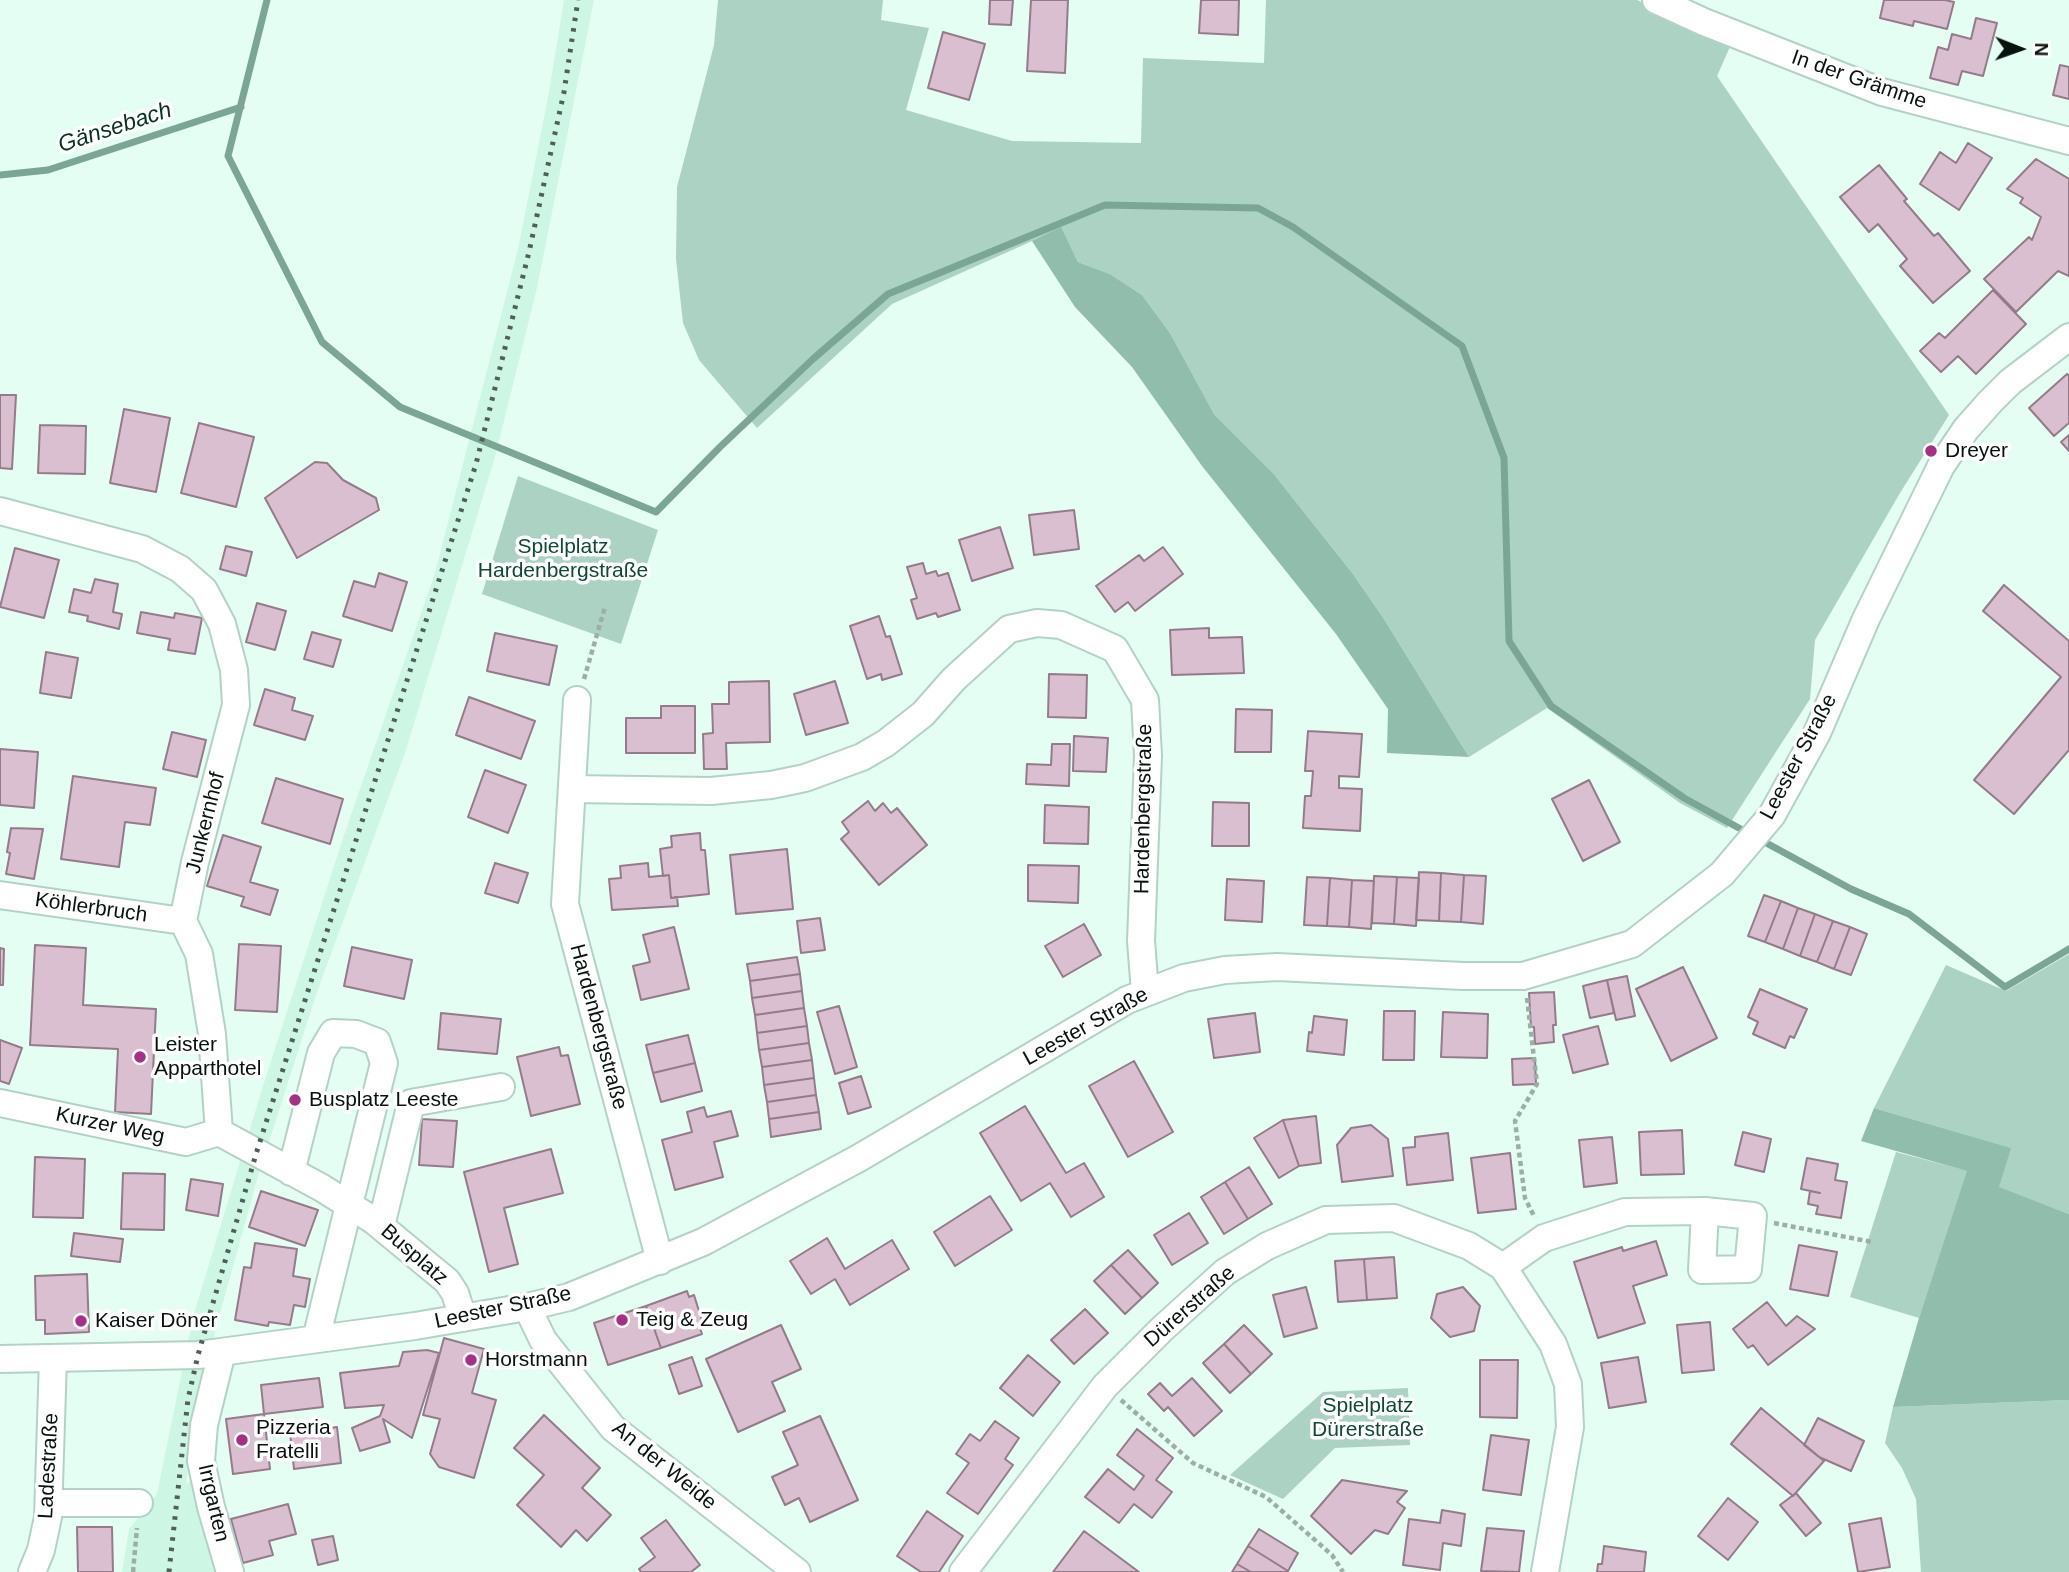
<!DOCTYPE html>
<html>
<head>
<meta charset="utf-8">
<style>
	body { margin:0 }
	#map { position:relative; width:2069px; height:1572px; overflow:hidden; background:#e5fef3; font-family:Helvetica,sans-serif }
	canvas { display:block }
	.north { position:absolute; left:1985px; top:14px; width:70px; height:70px; -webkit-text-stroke:5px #fff; paint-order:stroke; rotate:91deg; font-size:19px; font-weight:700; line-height:28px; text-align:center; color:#08120e }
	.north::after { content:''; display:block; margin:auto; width:24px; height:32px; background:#08120e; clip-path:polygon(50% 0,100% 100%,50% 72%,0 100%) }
</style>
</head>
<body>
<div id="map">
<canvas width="2069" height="1572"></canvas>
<div class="north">N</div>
</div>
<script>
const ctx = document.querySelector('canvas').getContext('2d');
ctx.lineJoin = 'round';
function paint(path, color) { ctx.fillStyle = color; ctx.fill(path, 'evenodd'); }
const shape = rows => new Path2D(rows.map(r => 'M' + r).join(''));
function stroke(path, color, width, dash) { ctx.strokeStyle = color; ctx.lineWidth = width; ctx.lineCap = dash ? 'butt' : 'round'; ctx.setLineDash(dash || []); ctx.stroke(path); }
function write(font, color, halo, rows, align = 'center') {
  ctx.font = font + ' Helvetica,sans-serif'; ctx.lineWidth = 7; ctx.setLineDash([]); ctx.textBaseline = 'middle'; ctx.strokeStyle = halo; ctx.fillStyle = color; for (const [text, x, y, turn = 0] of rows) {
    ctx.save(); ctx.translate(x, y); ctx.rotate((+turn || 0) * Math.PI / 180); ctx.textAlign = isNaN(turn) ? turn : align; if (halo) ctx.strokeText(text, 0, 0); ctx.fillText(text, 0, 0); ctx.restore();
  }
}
const built = shape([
	[564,0,594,0,537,288,495,457,405,753,317,992,258,1176,216,1328,195,1414,186,1485,212,1456,244,1572,122,1572,129,1529,157,1494,193,1317,262,1089,344,835,435,573,518,249,549,92]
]);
const green = shape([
	[718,0,883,0,881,20,929,28,906,110,1012,141,1141,143,1143,58,1264,63,1266,0,1637,0,1733,40,1717,76,1949,415,1900,493,1815,640,1810,699,1727,828,1680,803,1547,708,1469,757,1384,619,1353,574,1273,473,1214,414,1170,333,1142,295,1110,274,1078,262,1061,228,892,304,757,428,699,360,683,323,676,259,677,187,714,45],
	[518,476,658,530,621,644,482,594],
	[2069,954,2069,1214,1998,1187,2010,1148,1874,1108,1946,965,2006,991],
	[1896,1152,1968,1171,1919,1318,1850,1297],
	[1408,1388,1410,1445,1335,1448,1283,1499,1230,1475,1323,1392],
	[2069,1400,2069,1572,1921,1572,1916,1499,1902,1468,1885,1443,1893,1407]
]);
const forest = shape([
	[1061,227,1078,262,1110,274,1142,295,1170,333,1214,414,1273,473,1353,574,1384,619,1469,757,1387,753,1388,709,1336,634,1202,466,1132,367,1075,307,1032,241],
	[1874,1108,2011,1148,1999,1187,2069,1214,2069,1400,1893,1407,1919,1318,1967,1171,1861,1141]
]);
const stream = shape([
	[267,0,228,156,322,342,400,407,656,512,720,447,813,359,888,294,1105,205,1258,208,1293,227,1462,346,1504,458,1509,641,1551,706,1684,798,1748,833],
	[0,175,48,170,241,107],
	[1759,839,1851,889,1909,914,2005,987,2069,949]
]);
const building = shape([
	[990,0,1013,0,1011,25,989,24,990,0],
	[1031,0,1068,0,1065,73,1027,71,1031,0],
	[1201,0,1239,0,1238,35,1199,33,1201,0],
	[1884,0,1945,0,1954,2,1947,29,1914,21,1913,26,1880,18,1884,0],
	[1976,18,1997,23,1983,76,1962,71,1958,85,1930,78,1938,47,1948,50,1952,34,1971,39,1976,18],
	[943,32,985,44,969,100,928,88,943,32],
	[2060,65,2069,67,2069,99,2053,95,2060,65],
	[1968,143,1992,158,1959,210,1920,184,1940,152,1956,163,1968,143],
	[2036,159,2069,179,2069,276,2058,271,2016,312,1984,279,2029,237,2032,240,2041,217,2020,203,2023,198,2007,189,2036,159],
	[1879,165,1907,199,1904,201,1934,236,1938,233,1970,271,1933,303,1900,266,1907,259,1878,224,1869,232,1840,197,1879,165],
	[1993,290,2026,324,1976,374,1958,356,1941,372,1920,351,1939,333,1945,338,1993,290],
	[2067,374,2069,376,2069,423,2054,436,2029,408,2067,374],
	[0,395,16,395,12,469,0,468,0,395],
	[124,409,170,418,156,492,110,483,124,409],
	[199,423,254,437,236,507,181,493,199,423],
	[40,425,86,426,85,474,38,473,40,425],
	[2069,435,2069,451,2061,442,2069,435],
	[315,462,327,463,343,480,376,498,379,510,297,558,265,498,315,462],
	[1074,510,1079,549,1034,555,1029,515,1074,510],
	[1000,527,1013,568,972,581,959,540,1000,527],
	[226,546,252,552,246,576,220,569,226,546],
	[1163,547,1183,574,1135,611,1128,602,1115,612,1096,586,1139,555,1144,561,1163,547],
	[15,548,59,560,44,618,0,607,15,548],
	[923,563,926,574,936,571,938,576,948,573,960,610,938,617,936,613,917,619,911,600,917,598,907,567,923,563],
	[379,573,407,582,392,631,343,616,354,581,375,587,379,573],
	[95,579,118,584,113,612,122,614,119,629,87,621,88,616,69,612,74,589,91,593,95,579],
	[2004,585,2069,641,2069,750,2014,814,1974,780,2061,677,1983,611,2004,585],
	[257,603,286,611,275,650,246,642,257,603],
	[141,612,174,618,175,613,202,618,195,654,168,650,170,639,137,633,141,612],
	[879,616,886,637,890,636,902,674,882,680,881,674,867,679,850,626,879,616],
	[1209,628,1209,638,1242,637,1244,673,1172,675,1170,630,1209,628],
	[312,632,341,640,333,667,304,659,312,632],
	[495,633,557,646,549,685,487,671,495,633],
	[46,652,78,658,71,698,40,693,46,652],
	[1049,674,1087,675,1086,718,1048,717,1049,674],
	[769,681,770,742,726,743,727,769,704,769,703,734,713,733,712,704,729,704,729,682,769,681],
	[835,681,848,723,806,735,794,694,835,681],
	[265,689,295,698,292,710,313,716,305,740,254,725,265,689],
	[469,697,535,721,521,759,456,735,469,697],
	[661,706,695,706,695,753,626,753,626,718,661,718,661,706],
	[1236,709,1272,710,1271,752,1235,752,1236,709],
	[1308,731,1362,734,1359,777,1339,776,1339,788,1362,789,1360,831,1303,828,1305,796,1311,796,1313,771,1305,771,1308,731],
	[172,732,206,740,197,777,163,769,172,732],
	[1074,736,1108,738,1106,772,1073,771,1074,736],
	[1052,744,1070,744,1069,786,1026,784,1027,764,1051,765,1052,744],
	[0,749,38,752,34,808,0,805,0,749],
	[485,770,526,785,508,833,468,817,485,770],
	[73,776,156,788,150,825,125,822,119,867,61,859,73,776],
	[276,778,343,799,330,844,262,823,276,778],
	[1589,780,1620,842,1583,861,1552,799,1589,780],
	[868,801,875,811,883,803,891,813,897,808,927,845,879,885,841,839,849,832,842,822,868,801],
	[1213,802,1249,803,1249,846,1212,846,1213,802],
	[1045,805,1089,807,1088,844,1044,843,1045,805],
	[11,828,43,829,34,879,6,874,10,853,7,852,11,828],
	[700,833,701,850,705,850,709,894,671,898,669,875,663,876,660,849,672,847,671,836,700,833],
	[223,835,261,847,250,882,278,890,270,915,241,906,244,897,207,886,223,835],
	[787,849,793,909,736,914,730,855,787,849],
	[495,863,528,873,518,903,485,893,495,863],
	[648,863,649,877,669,875,671,898,677,897,678,906,612,910,609,879,621,878,620,866,648,863],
	[1028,865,1079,866,1078,903,1028,901,1028,865],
	[1419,872,1441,873,1439,921,1416,920,1419,872],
	[1441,873,1464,875,1461,922,1439,921,1441,873],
	[1464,875,1486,876,1483,924,1461,922,1464,875],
	[1374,876,1397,877,1394,924,1372,923,1374,876],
	[1307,877,1330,878,1327,926,1304,925,1307,877],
	[1397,877,1419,878,1416,926,1394,924,1397,877],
	[1330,878,1352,880,1349,927,1327,926,1330,878],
	[1227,879,1264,881,1262,922,1225,920,1227,879],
	[1352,880,1374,881,1371,929,1349,927,1352,880],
	[1764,895,1781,901,1765,942,1748,936,1764,895],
	[1781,901,1798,908,1783,949,1765,942,1781,901],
	[1798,908,1815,914,1800,956,1783,949,1798,908],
	[1815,914,1833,921,1817,962,1800,956,1815,914],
	[820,918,825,950,801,953,797,921,820,918],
	[1833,921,1850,927,1834,969,1817,962,1833,921],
	[1084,924,1101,955,1063,977,1045,946,1084,924],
	[674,927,689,989,641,1000,633,966,650,962,643,935,674,927],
	[1850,927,1867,934,1851,975,1834,969,1850,927],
	[239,944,281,946,277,1012,235,1010,239,944],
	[35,945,86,948,83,1005,156,1009,151,1114,115,1112,118,1049,30,1045,35,945],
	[352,947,412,960,404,999,344,986,352,947],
	[0,948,4,949,3,985,0,985,0,948],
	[797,957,800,974,750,981,747,964,797,957],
	[1683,967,1717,1038,1671,1061,1636,989,1683,967],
	[800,974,802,991,752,998,750,981,800,974],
	[1627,976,1635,1016,1616,1020,1607,980,1627,976],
	[1607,980,1614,1013,1590,1018,1583,986,1607,980],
	[1760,989,1807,1009,1794,1038,1790,1036,1785,1048,1753,1034,1758,1022,1748,1017,1760,989],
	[802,991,804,1008,755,1015,752,998,802,991],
	[1554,992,1556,1025,1553,1025,1554,1042,1535,1044,1534,1027,1531,1027,1529,993,1554,992],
	[839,1006,857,1067,835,1074,817,1012,839,1006],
	[804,1008,807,1026,757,1033,755,1015,804,1008],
	[1384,1011,1415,1011,1414,1060,1383,1060,1384,1011],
	[1443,1012,1488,1014,1487,1058,1441,1057,1443,1012],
	[441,1013,501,1019,497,1054,438,1049,441,1013],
	[1255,1013,1260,1052,1214,1058,1208,1019,1255,1013],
	[1314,1016,1347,1020,1344,1055,1307,1051,1309,1032,1312,1033,1314,1016],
	[807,1026,809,1043,759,1050,757,1033,807,1026],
	[1598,1026,1608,1064,1573,1073,1563,1035,1598,1026],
	[688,1035,695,1063,653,1073,646,1045,688,1035],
	[0,1040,22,1048,9,1084,0,1081,0,1040],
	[809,1043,812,1060,762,1067,759,1050,809,1043],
	[559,1047,561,1056,568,1055,580,1104,531,1116,517,1057,559,1047],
	[1535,1058,1536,1084,1513,1085,1512,1059,1535,1058],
	[812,1060,814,1078,764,1085,762,1067,812,1060],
	[1134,1061,1173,1132,1128,1157,1089,1086,1134,1061],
	[695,1063,702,1091,661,1102,653,1073,695,1063],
	[861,1076,871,1107,848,1114,839,1083,861,1076],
	[814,1078,816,1095,767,1102,764,1085,814,1078],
	[816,1095,819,1112,769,1119,767,1102,816,1095],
	[1025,1106,1066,1173,1084,1163,1104,1197,1071,1217,1050,1183,1021,1201,980,1133,1025,1106],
	[704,1107,707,1117,731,1111,738,1136,714,1142,723,1177,675,1190,662,1140,692,1132,687,1112,704,1107],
	[819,1112,821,1129,771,1137,769,1119,819,1112],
	[1316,1116,1321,1163,1299,1166,1283,1120,1316,1116],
	[422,1119,457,1121,453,1167,419,1165,422,1119],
	[1283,1120,1299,1166,1279,1178,1254,1138,1283,1120],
	[1371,1125,1388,1139,1393,1176,1342,1182,1337,1145,1351,1128,1371,1125],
	[1682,1130,1684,1174,1641,1175,1639,1132,1682,1130],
	[1743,1132,1771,1139,1764,1172,1735,1165,1743,1132],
	[1448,1133,1453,1180,1407,1185,1403,1148,1415,1147,1415,1137,1448,1133],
	[1612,1137,1617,1183,1584,1187,1579,1140,1612,1137],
	[551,1149,563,1193,504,1208,518,1264,489,1272,464,1172,551,1149],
	[1510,1153,1516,1209,1478,1213,1471,1158,1510,1153],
	[35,1157,85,1159,83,1218,33,1217,35,1157],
	[1807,1158,1838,1164,1835,1180,1847,1182,1841,1218,1816,1214,1818,1206,1808,1204,1810,1191,1820,1193,1801,1189,1807,1158],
	[1249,1167,1272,1204,1248,1219,1225,1182,1249,1167],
	[123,1173,165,1174,164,1230,121,1229,123,1173],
	[191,1179,223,1184,218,1216,186,1210,191,1179],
	[1225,1182,1248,1219,1224,1234,1201,1197,1225,1182],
	[261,1191,318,1210,305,1246,249,1227,261,1191],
	[990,1196,1012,1230,955,1266,934,1232,990,1196],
	[1189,1213,1208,1243,1172,1265,1154,1235,1189,1213],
	[74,1233,123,1239,120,1262,71,1256,74,1233],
	[827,1238,845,1269,892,1240,909,1269,850,1305,835,1279,811,1294,790,1261,827,1238],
	[1656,1241,1667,1275,1633,1286,1645,1323,1598,1338,1574,1262,1622,1247,1623,1251,1656,1241],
	[255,1243,297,1249,293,1276,310,1279,305,1307,294,1305,290,1325,269,1322,268,1326,235,1320,244,1267,251,1268,255,1243],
	[1799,1245,1837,1252,1828,1296,1790,1289,1799,1245],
	[1128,1250,1158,1283,1142,1298,1111,1265,1128,1250],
	[1394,1257,1397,1298,1367,1300,1364,1259,1394,1257],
	[1364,1259,1367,1300,1338,1302,1335,1261,1364,1259],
	[1111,1265,1142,1298,1125,1314,1094,1281,1111,1265],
	[87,1274,89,1332,45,1334,45,1320,36,1320,35,1276,87,1274],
	[1306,1287,1317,1328,1284,1337,1273,1295,1306,1287],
	[1463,1287,1480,1306,1474,1331,1450,1337,1431,1318,1437,1294,1463,1287],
	[687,1291,689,1297,694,1295,704,1327,700,1328,702,1334,661,1348,646,1306,687,1291],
	[1767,1302,1786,1326,1797,1316,1815,1329,1768,1365,1753,1345,1748,1348,1733,1329,1767,1302],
	[646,1306,661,1348,608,1365,594,1323,646,1306],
	[1085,1309,1108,1333,1074,1364,1051,1340,1085,1309],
	[1710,1322,1714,1370,1682,1373,1677,1325,1710,1322],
	[781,1325,801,1369,772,1382,785,1411,738,1432,706,1359,781,1325],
	[1244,1325,1272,1354,1251,1374,1224,1344,1244,1325],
	[444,1338,484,1349,472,1393,496,1400,474,1478,439,1467,430,1454,440,1419,423,1415,444,1338],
	[1224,1344,1251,1374,1230,1393,1203,1363,1224,1344],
	[427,1350,439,1353,412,1438,383,1419,390,1442,360,1451,352,1428,380,1416,384,1405,345,1408,340,1373,399,1366,403,1352,427,1350],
	[1028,1355,1060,1382,1033,1416,1000,1388,1028,1355],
	[692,1357,702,1386,679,1394,669,1365,692,1357],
	[1638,1357,1646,1402,1609,1408,1601,1363,1638,1357],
	[1480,1360,1518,1360,1517,1418,1480,1417,1480,1360],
	[319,1378,323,1407,264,1414,261,1385,319,1378],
	[1192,1378,1222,1411,1194,1436,1168,1407,1164,1411,1148,1394,1160,1383,1172,1396,1192,1378],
	[1761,1408,1824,1461,1793,1496,1731,1444,1761,1408],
	[264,1414,270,1469,233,1474,226,1419,264,1414],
	[544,1415,600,1468,582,1488,611,1515,587,1541,576,1530,561,1547,517,1505,544,1475,514,1448,544,1415],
	[820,1416,858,1500,810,1522,799,1498,785,1505,772,1477,798,1465,783,1432,820,1416],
	[1818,1418,1864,1441,1851,1471,1819,1457,1804,1445,1818,1418],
	[995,1421,1019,1438,1005,1459,1013,1465,978,1514,947,1493,969,1463,956,1454,970,1434,980,1441,995,1421],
	[337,1427,341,1463,294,1469,290,1433,337,1427],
	[1137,1429,1173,1458,1156,1480,1172,1492,1152,1518,1134,1504,1119,1523,1085,1497,1108,1469,1134,1490,1144,1476,1117,1455,1137,1429],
	[1491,1435,1529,1440,1521,1495,1483,1490,1491,1435],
	[1342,1480,1407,1491,1397,1502,1405,1508,1388,1534,1375,1530,1351,1554,1311,1516,1342,1480],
	[1796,1493,1821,1523,1806,1536,1780,1505,1796,1493],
	[1728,1498,1758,1522,1728,1560,1698,1536,1728,1498],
	[288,1504,296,1534,269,1541,273,1555,243,1563,231,1519,288,1504],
	[1442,1510,1465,1514,1461,1546,1443,1543,1440,1570,1403,1565,1409,1519,1440,1523,1442,1510],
	[927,1511,963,1536,939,1572,921,1572,897,1556,927,1511],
	[1881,1518,1890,1567,1858,1572,1849,1524,1881,1518],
	[666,1520,700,1565,691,1572,641,1572,639,1569,655,1557,641,1538,666,1520],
	[77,1527,112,1527,113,1572,78,1572,77,1527],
	[1487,1528,1524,1531,1519,1572,1481,1571,1487,1528],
	[1259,1529,1298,1553,1288,1571,1248,1546,1259,1529],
	[1084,1531,1139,1572,1053,1572,1084,1531],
	[333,1536,338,1560,318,1565,312,1540,333,1536],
	[1248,1546,1288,1571,1287,1572,1251,1572,1237,1564,1248,1546],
	[1604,1546,1646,1552,1644,1572,1597,1572,1598,1564,1602,1564,1604,1546],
	[1237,1564,1251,1572,1232,1572,1237,1564]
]);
const path = shape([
	[584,679,605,607],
	[1527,998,1537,1084,1515,1121,1525,1198,1535,1218],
	[1774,1223,1872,1242],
	[1121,1400,1193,1463,1266,1497,1332,1555,1343,1572],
	[133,1572,137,1528]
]);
const minor = shape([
	[1656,0,1704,22,1882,92,2069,141],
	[0,511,142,549,180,569,204,590,222,624,234,670,236,705,195,862,183,921,199,954,212,1034,219,1132,322,1188,373,1220,447,1281,455,1293,463,1318],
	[577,700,565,904,660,1261],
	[572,789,711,791,771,785,805,778,862,757,886,743,923,714,954,679,1009,629,1037,623,1061,625,1115,649,1145,700,1148,756,1141,941,1145,992],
	[0,895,183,921],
	[0,1103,186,1142,219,1132],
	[291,1172,321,1053,333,1033,356,1034,377,1042,384,1063,316,1339],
	[381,1226,411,1103,501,1087],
	[1503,1267,1544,1238,1625,1212,1705,1211,1753,1216,1748,1269,1702,1270,1705,1211],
	[527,1307,543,1340,613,1428,797,1572],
	[222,1352,204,1425,201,1461,211,1507,230,1572],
	[0,1359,198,1355,415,1326,527,1307,569,1297,703,1242,859,1158,1127,1000,1184,978,1225,970,1277,967,1463,976,1523,976,1632,944,1722,874,1772,815,1817,733,1866,619,1941,466,1966,429,1990,402,2010,382,2069,337],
	[49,1503,139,1503],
	[32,1572,41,1550,48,1517,53,1358],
	[963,1572,1105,1386,1162,1329,1225,1272,1267,1246,1326,1220,1394,1218,1469,1246,1503,1267,1553,1344,1568,1384,1570,1427,1545,1572]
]);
const rail = shape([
	[169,1572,188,1399,198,1355,256,1154,476,464,529,252,564,92,578,0]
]);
const markers = [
	[1931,451,7,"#a73087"],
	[140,1057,7,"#a73087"],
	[295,1100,7,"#a73087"],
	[622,1320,7,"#a73087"],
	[81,1321,7,"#a73087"],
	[471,1360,7,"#a73087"],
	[242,1440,7,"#a73087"]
];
const streetNames = [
	["In der Grämme",1859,80,19],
	["Leester Straße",1799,757,-62],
	["Hardenbergstraße",1144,809,-89],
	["Junkernhof",206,823,-76],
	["Köhlerbruch",91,908,8],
	["Hardenbergstraße",598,1027,75],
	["Leester Straße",1086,1027,-29],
	["Kurzer Weg",110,1126,12],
	["Busplatz",414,1255,41],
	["Dürerstraße",1190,1307,-41],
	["Leester Straße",503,1308,-12],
	["Ladestraße",49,1466,-87],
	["An der Weide",664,1466,39],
	["Irrgarten",213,1503,77]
];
const poiNames = [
	["Dreyer",1945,451],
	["Leister",154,1045],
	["Apparthotel",154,1069],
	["Busplatz Leeste",309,1100],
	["Teig & Zeug",636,1320],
	["Kaiser Döner",95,1321],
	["Horstmann",485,1360],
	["Pizzeria",256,1428],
	["Fratelli",256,1452]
];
const parkNames = [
	["Spielplatz",563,547],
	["Hardenbergstraße",563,571],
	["Spielplatz",1368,1406],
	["Dürerstraße",1368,1430]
];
const waterNames = [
	["Gänsebach",115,128,-18]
];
paint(built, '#cef6e5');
paint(green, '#acd2c3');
paint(forest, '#91bdac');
stroke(stream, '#7ba695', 7);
paint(building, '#d9bfcf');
stroke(building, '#947b8a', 2);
stroke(minor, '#b3d2c5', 30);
stroke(path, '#9bafa6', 4.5, [5, 3.5]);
stroke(minor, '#fff', 26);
stroke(rail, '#505f59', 5, [3.5, 7]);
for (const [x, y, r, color] of markers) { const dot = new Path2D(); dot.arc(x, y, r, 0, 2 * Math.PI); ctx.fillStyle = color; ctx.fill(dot); stroke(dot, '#fff', 2.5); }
write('21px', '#08120e', '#fff', streetNames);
write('21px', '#08120e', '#fff', poiNames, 'left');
write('21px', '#0d4937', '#fff', parkNames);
write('italic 23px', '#093125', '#fff', waterNames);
</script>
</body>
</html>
